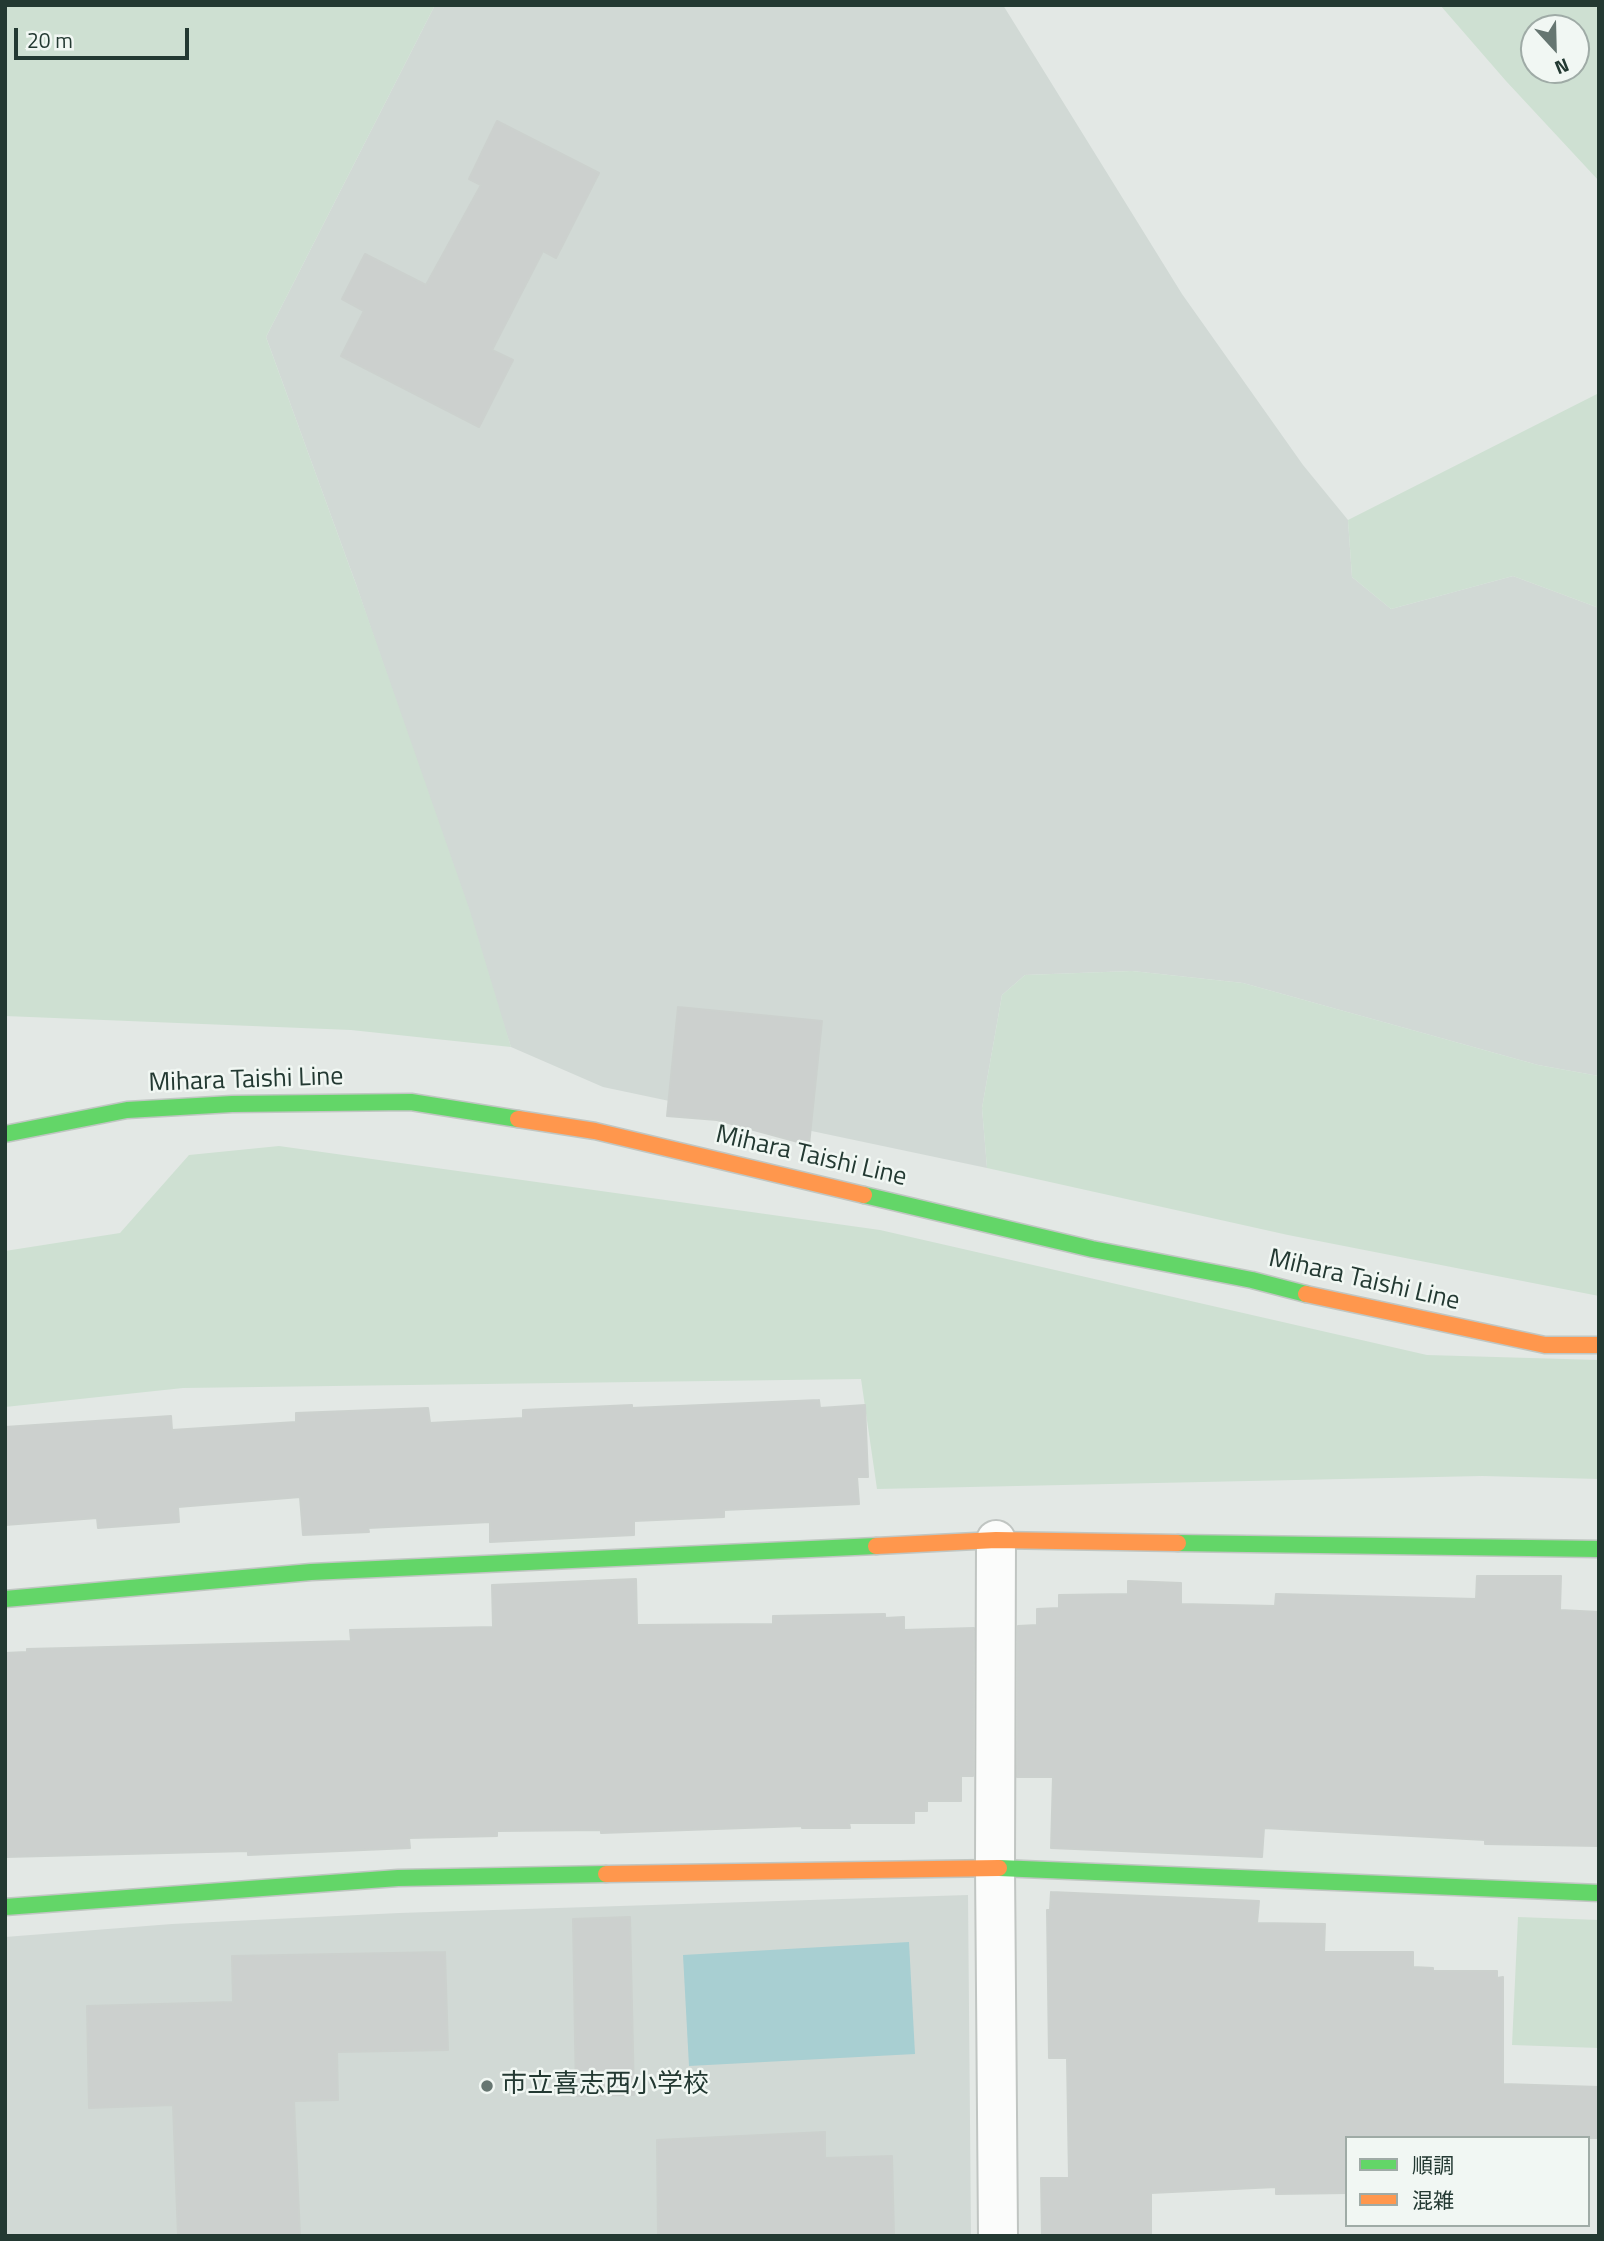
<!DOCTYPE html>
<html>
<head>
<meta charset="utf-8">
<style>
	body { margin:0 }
	#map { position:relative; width:1604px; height:2241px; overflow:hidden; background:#e3e8e5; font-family:"Titillium Web","Noto Sans JP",sans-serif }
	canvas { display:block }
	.frame { position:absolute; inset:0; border:7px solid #233932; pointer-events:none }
	.legend { position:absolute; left:1345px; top:2136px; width:245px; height:91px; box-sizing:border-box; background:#f1f7f3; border:2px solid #9faba6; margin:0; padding:9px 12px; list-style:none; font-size:21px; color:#233932 }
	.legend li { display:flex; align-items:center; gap:14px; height:35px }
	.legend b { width:35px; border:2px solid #9faba6 }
	.north { position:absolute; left:1520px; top:14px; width:70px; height:70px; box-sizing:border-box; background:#f1f7f3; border:2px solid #9faba6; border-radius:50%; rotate:158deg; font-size:19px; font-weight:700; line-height:28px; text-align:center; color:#233932 }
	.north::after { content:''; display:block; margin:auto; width:24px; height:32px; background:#667671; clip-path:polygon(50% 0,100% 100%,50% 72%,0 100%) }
	.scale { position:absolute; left:14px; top:28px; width:175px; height:32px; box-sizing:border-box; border:4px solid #233932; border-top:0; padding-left:9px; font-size:21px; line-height:24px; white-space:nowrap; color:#233932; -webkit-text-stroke:5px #f1f7f3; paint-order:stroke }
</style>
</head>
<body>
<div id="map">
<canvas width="1604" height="2241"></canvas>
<div class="frame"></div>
<ul class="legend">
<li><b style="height:9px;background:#63d668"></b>順調</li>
<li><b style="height:9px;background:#ff974d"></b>混雑</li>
</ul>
<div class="north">N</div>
<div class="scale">20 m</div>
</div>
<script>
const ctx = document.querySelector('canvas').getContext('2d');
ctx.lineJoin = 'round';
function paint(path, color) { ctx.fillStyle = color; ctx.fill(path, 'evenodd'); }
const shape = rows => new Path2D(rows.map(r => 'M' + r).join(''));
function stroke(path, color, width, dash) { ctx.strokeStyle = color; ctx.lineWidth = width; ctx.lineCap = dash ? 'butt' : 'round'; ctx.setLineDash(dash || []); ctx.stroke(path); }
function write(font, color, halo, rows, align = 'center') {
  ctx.font = font + ' "Titillium Web","Noto Sans JP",sans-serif'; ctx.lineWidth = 5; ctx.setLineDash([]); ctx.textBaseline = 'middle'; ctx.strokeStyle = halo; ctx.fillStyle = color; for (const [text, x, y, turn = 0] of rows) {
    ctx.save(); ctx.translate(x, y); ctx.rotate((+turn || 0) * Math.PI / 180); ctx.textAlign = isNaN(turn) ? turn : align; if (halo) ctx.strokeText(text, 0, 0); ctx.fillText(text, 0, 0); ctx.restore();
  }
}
const built = shape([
	[435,5,1003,5,1182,294,1303,465,1348,520,1352,577,1391,609,1513,576,1599,608,1599,1076,1538,1065,1243,983,1132,971,1025,975,1002,995,982,1108,987,1168,603,1087,511,1047,357,587,266,337],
	[968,1895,971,2236,5,2236,5,1937,172,1924,399,1913]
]);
const green = shape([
	[5,5,435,5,266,337,357,587,470,911,511,1047,351,1030,5,1016],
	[1440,5,1599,5,1599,181,1506,81],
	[1534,28,1576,28,1576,70,1534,70],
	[1599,393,1599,608,1513,576,1391,609,1352,577,1348,520],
	[1132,971,1243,983,1538,1065,1599,1076,1599,1296,1288,1235,987,1168,982,1108,1002,995,1025,975],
	[279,1146,880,1230,1427,1355,1599,1360,1599,1479,1482,1476,877,1489,861,1379,183,1388,5,1407,5,1251,120,1233,189,1155],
	[1518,1917,1599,1920,1599,2048,1512,2045]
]);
const water = shape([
	[909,1942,915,2054,689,2066,683,1955]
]);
const building = shape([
	[497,121,599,173,556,258,543,251,492,350,513,360,479,427,341,356,364,311,342,299,365,254,426,285,481,185,469,179,497,121],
	[678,1007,822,1021,809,1145,717,1120,667,1116,678,1007],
	[819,1400,820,1408,865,1405,868,1477,857,1477,859,1504,724,1510,724,1517,634,1521,634,1535,490,1542,490,1522,368,1528,369,1532,303,1535,300,1497,178,1507,179,1522,98,1528,97,1518,5,1525,5,1427,171,1416,172,1430,296,1422,296,1413,428,1408,430,1423,523,1418,523,1410,632,1405,632,1408,819,1400],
	[1477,1576,1561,1576,1560,1610,1599,1612,1599,1846,1485,1844,1485,1840,1264,1828,1262,1857,1051,1848,1053,1777,1017,1777,1018,1626,1037,1625,1037,1609,1059,1608,1059,1595,1128,1594,1128,1581,1181,1583,1181,1604,1275,1606,1276,1594,1476,1599,1477,1576],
	[636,1579,637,1625,773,1624,773,1616,885,1614,885,1618,904,1617,904,1630,974,1628,973,1776,961,1776,961,1801,927,1801,927,1811,914,1811,914,1823,849,1823,850,1828,802,1828,802,1826,601,1833,601,1830,497,1831,497,1836,409,1838,410,1848,248,1855,248,1851,5,1857,5,1653,27,1652,27,1649,351,1641,350,1630,493,1627,492,1585,636,1579],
	[1051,1892,1259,1901,1257,1923,1325,1924,1324,1952,1413,1952,1413,1967,1433,1968,1433,1971,1497,1971,1497,1978,1503,1977,1503,2084,1599,2087,1599,2138,1347,2138,1347,2193,1276,2194,1276,2187,1151,2193,1151,2236,1042,2236,1041,2178,1069,2178,1067,2058,1049,2058,1047,1910,1050,1910,1051,1892],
	[630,1917,634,2095,576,2096,573,1919,630,1917],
	[445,1952,448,2050,337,2052,338,2100,294,2101,300,2236,178,2236,173,2105,89,2108,87,2006,233,2002,232,1956,445,1952],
	[825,2132,825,2158,892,2156,894,2236,658,2236,657,2140,825,2132]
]);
const street = shape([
	[996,1540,995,1867,998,2236]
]);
const fast = shape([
	[5,1134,127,1110,232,1104,411,1102,518,1119],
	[864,1195,1092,1249,1252,1280,1306,1294],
	[1178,1543,1599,1549],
	[5,1599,311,1572,876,1546],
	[999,1868,1599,1893],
	[5,1907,398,1878,606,1874]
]);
const slow = shape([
	[518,1119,595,1131,864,1195],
	[1306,1294,1545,1345,1599,1345],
	[876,1546,996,1540,1178,1543],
	[606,1874,999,1868]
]);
const markers = [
	[487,2086,7,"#667671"]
];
const streetNames = [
	["Mihara Taishi Line",246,1081,-2],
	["Mihara Taishi Line",811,1157,13],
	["Mihara Taishi Line",1364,1281,13]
];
const poiNames = [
	["市立喜志西小学校",501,2086]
];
paint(built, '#d1d9d5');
paint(green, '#cee0d2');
paint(water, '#a8cfd2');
paint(building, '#ccd0ce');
stroke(building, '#ccd1ce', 2);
stroke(street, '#c0c5c2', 42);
stroke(fast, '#c0c6c2', 19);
stroke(slow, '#c0c6c2', 19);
stroke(street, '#fbfcfb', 38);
stroke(fast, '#63d668', 16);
stroke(slow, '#ff974d', 16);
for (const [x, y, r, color] of markers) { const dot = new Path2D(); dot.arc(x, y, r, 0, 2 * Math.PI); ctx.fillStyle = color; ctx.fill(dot); stroke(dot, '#f1f7f3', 2.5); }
write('26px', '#233932', '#f1f7f3', streetNames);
write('26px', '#233932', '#f1f7f3', poiNames, 'left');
</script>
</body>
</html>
